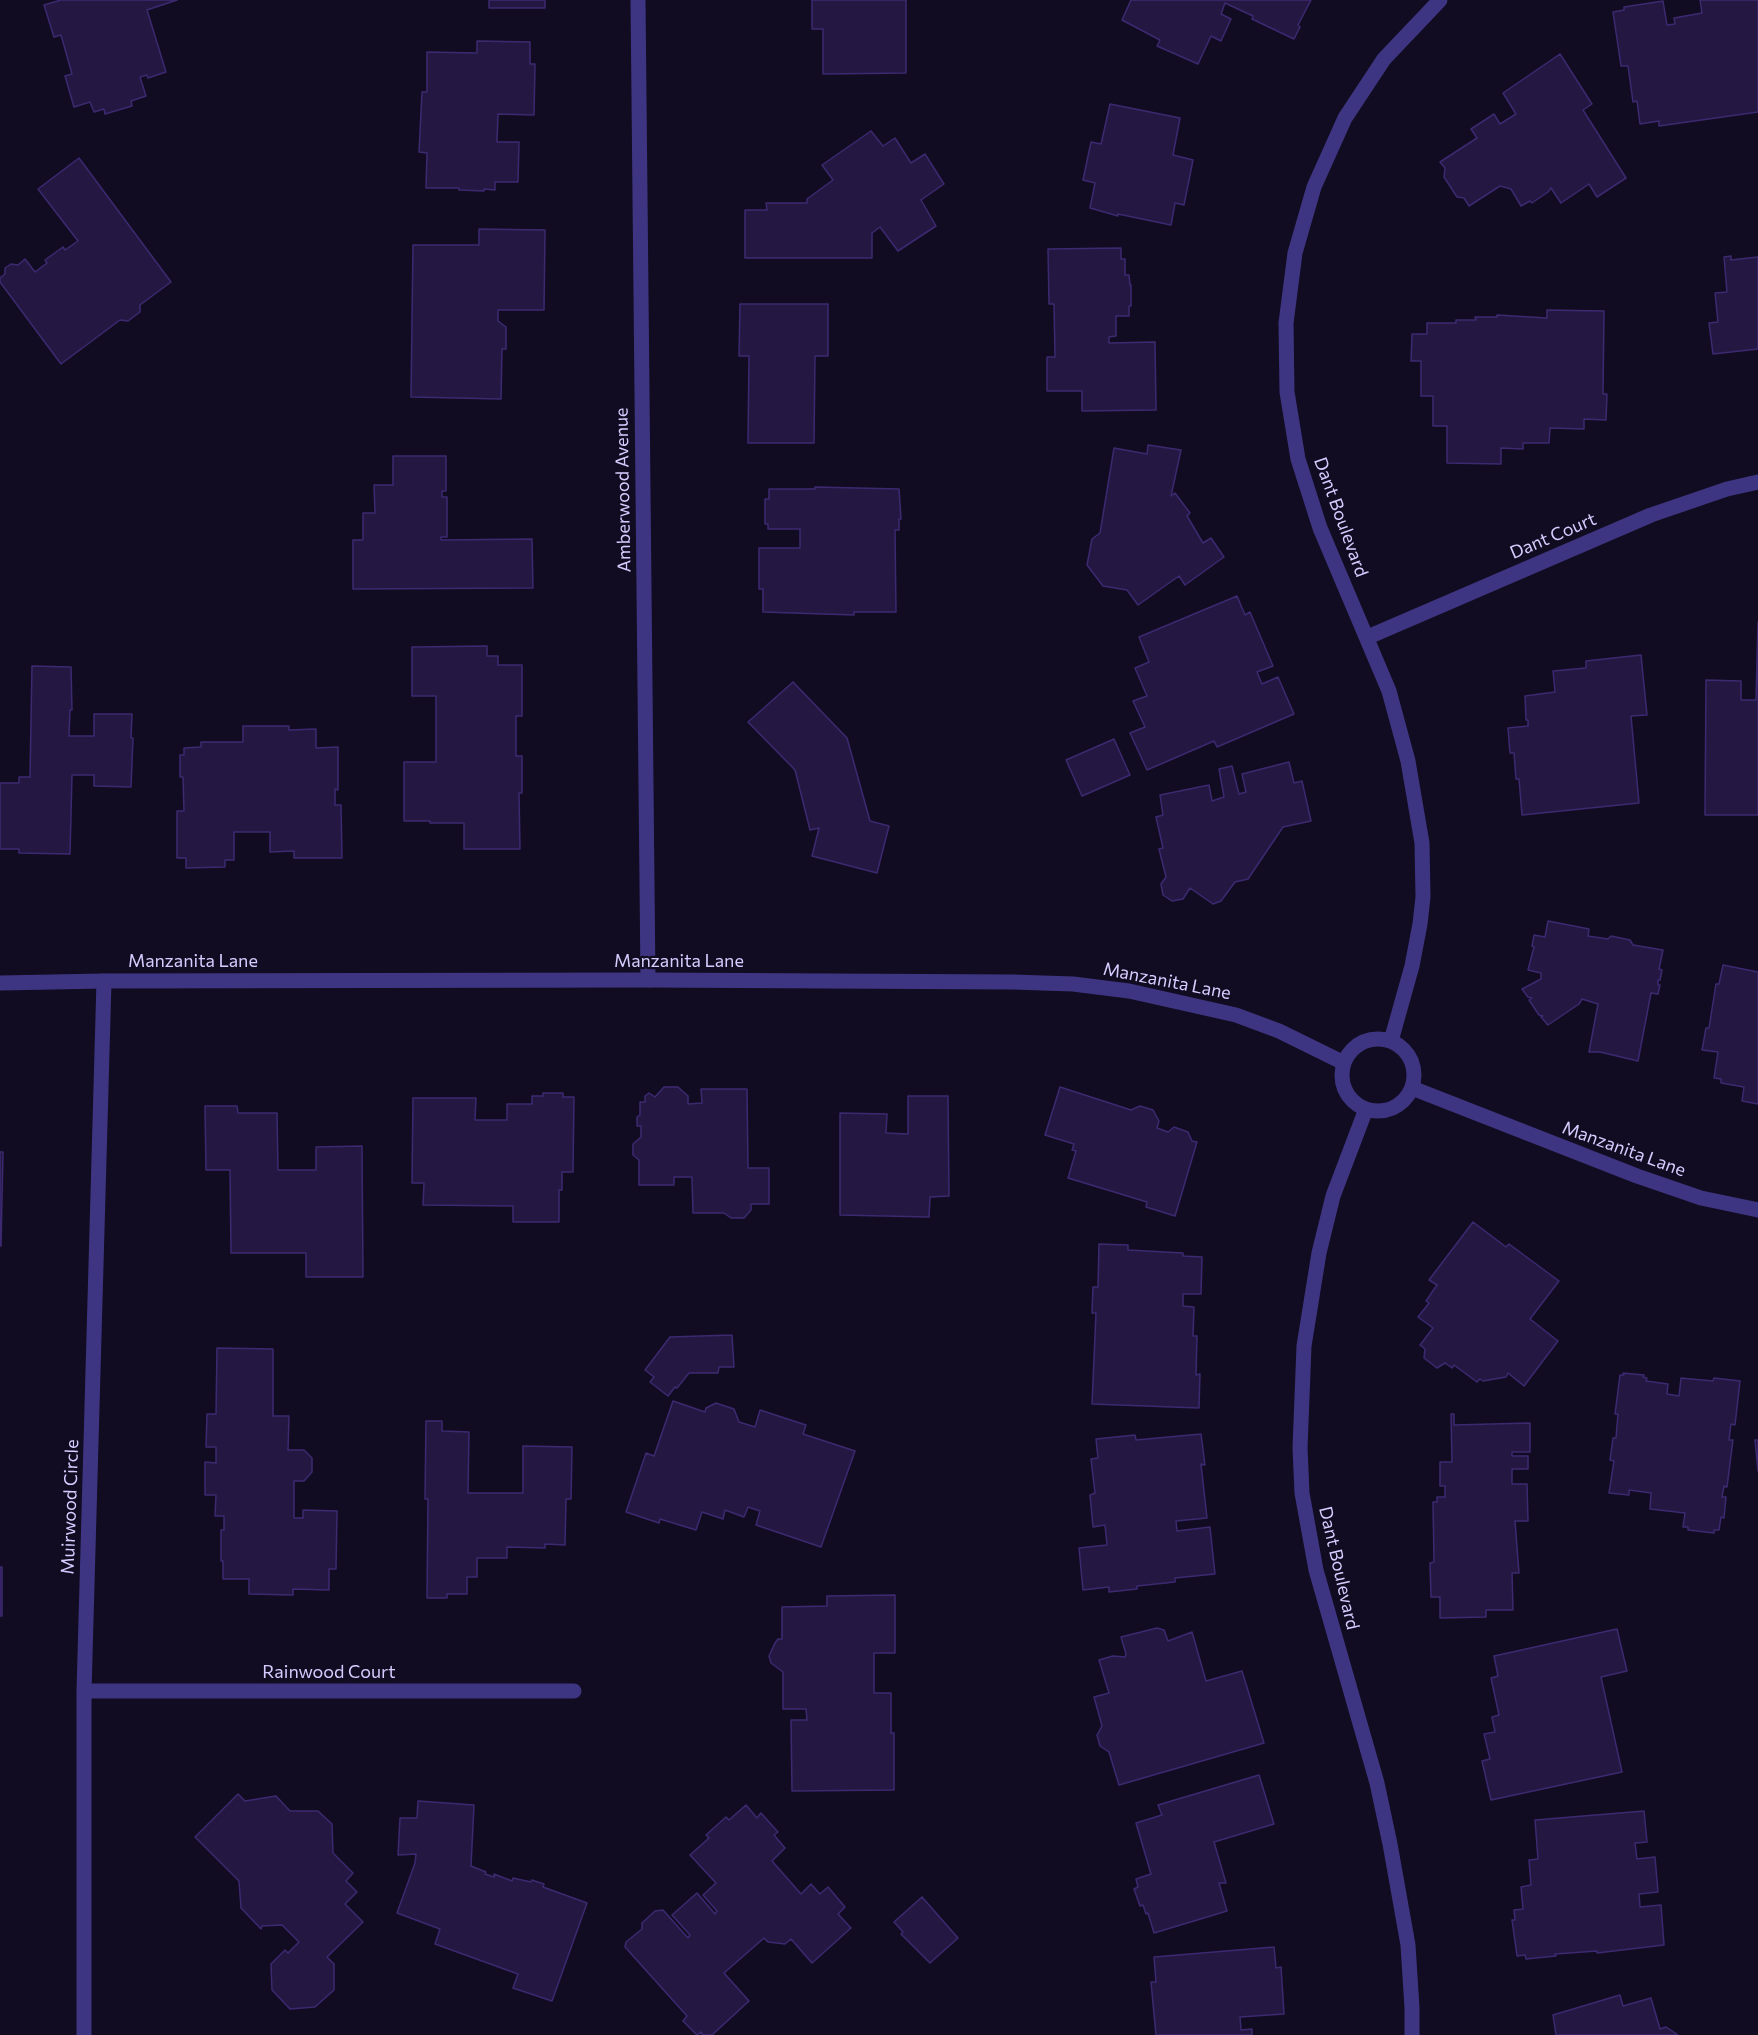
<!DOCTYPE html>
<html>
<head>
<meta charset="utf-8">
<style>
	body { margin:0 }
	canvas { display:block; background:#110c21 }
</style>
</head>
<body>
<canvas width="1758" height="2035"></canvas>
<script>
const ctx = document.querySelector('canvas').getContext('2d');
ctx.lineJoin = 'round';
function paint(path, color) { ctx.fillStyle = color; ctx.fill(path, 'evenodd'); }
const shape = rows => new Path2D(rows.map(r => 'M' + r).join(''));
function stroke(path, color, width, dash) { ctx.strokeStyle = color; ctx.lineWidth = width; ctx.lineCap = dash ? 'butt' : 'round'; ctx.setLineDash(dash || []); ctx.stroke(path); }
function write(font, color, halo, rows, align = 'center') {
  ctx.font = font + ' Commissioner,sans-serif'; ctx.lineWidth = 4.5; ctx.setLineDash([]); ctx.textBaseline = 'middle'; ctx.strokeStyle = halo; ctx.fillStyle = color; for (const [text, x, y, turn = 0] of rows) {
    ctx.save(); ctx.translate(x, y); ctx.rotate((+turn || 0) * Math.PI / 180); ctx.textAlign = isNaN(turn) ? turn : align; if (halo) ctx.strokeText(text, 0, 0); ctx.fillText(text, 0, 0); ctx.restore();
  }
}
const building = shape([
	[61,0,177,0,147,10,166,72,148,78,147,75,140,77,146,96,131,101,132,106,105,114,104,109,94,112,90,102,74,107,65,76,72,74,61,35,54,37,44,5,61,0],
	[489,0,545,0,545,8,489,8,489,0],
	[812,0,906,0,906,73,823,74,823,29,812,29,812,0],
	[1131,0,1311,0,1298,25,1300,27,1294,39,1252,19,1253,16,1225,3,1221,14,1231,19,1221,41,1211,36,1198,64,1157,46,1160,40,1122,20,1131,0],
	[1700,0,1758,0,1758,112,1659,126,1659,121,1640,124,1637,101,1633,102,1628,66,1621,66,1613,12,1624,10,1624,7,1663,1,1667,25,1675,24,1674,18,1702,13,1700,0],
	[477,41,530,42,530,64,535,64,534,115,498,114,497,142,519,142,518,182,495,182,495,190,484,189,484,191,459,190,459,188,426,188,427,153,419,152,422,92,427,92,427,52,477,53,477,41],
	[1560,54,1592,104,1583,110,1626,178,1597,197,1589,184,1561,203,1551,188,1548,192,1532,203,1530,201,1521,206,1511,189,1500,186,1469,206,1464,198,1457,197,1444,177,1445,168,1440,162,1477,138,1471,129,1494,114,1500,124,1516,114,1503,93,1560,54],
	[1110,104,1180,118,1173,155,1193,160,1184,205,1175,203,1171,225,1118,214,1118,216,1090,208,1095,183,1083,180,1091,142,1101,144,1110,104],
	[871,131,883,146,895,138,911,163,925,154,944,184,921,200,936,226,898,251,880,227,872,233,872,258,745,258,745,210,767,210,766,203,807,203,807,199,833,180,822,165,871,131],
	[79,158,171,282,140,305,140,312,128,321,120,320,61,364,0,282,0,278,5,274,5,268,11,264,18,265,25,259,35,272,47,263,45,260,63,247,65,250,78,241,38,189,79,158],
	[479,229,545,230,544,310,498,310,498,321,506,327,506,349,502,349,501,399,411,397,413,245,479,245,479,229],
	[1121,248,1121,259,1125,259,1125,275,1129,275,1130,285,1131,285,1131,306,1129,306,1129,316,1116,316,1116,336,1109,337,1109,343,1155,342,1156,410,1082,411,1082,391,1047,391,1047,357,1055,357,1054,304,1049,304,1048,249,1121,248],
	[1731,256,1731,260,1758,257,1758,349,1713,354,1709,323,1718,322,1715,293,1727,292,1724,257,1731,256],
	[740,304,828,304,828,356,815,356,814,443,748,443,749,356,739,356,740,304],
	[1547,310,1604,311,1603,394,1607,394,1606,420,1584,419,1584,429,1550,428,1549,443,1523,443,1523,449,1501,448,1501,464,1447,463,1447,426,1433,426,1433,396,1421,396,1421,361,1411,361,1412,334,1427,334,1427,323,1456,323,1456,320,1476,320,1475,317,1497,317,1497,315,1547,318,1547,310],
	[1148,445,1181,450,1171,496,1175,493,1190,513,1187,516,1203,543,1211,538,1224,557,1185,585,1179,576,1138,605,1127,590,1103,586,1087,565,1092,539,1100,533,1114,448,1147,454,1148,445],
	[393,456,446,456,446,491,442,491,442,497,447,497,447,537,441,537,441,540,532,539,533,588,353,589,353,540,363,540,363,513,375,513,374,485,393,485,393,456],
	[815,487,899,489,901,519,899,519,899,530,895,530,896,612,854,612,854,615,763,612,763,589,759,589,759,548,800,548,800,529,768,529,768,524,765,524,765,499,769,499,769,489,815,489,815,487],
	[1237,596,1245,615,1250,612,1273,666,1257,672,1262,684,1278,677,1294,714,1217,747,1214,741,1147,770,1130,733,1145,727,1133,701,1147,696,1135,668,1149,662,1139,637,1237,596],
	[1758,622,1758,815,1705,815,1706,680,1741,681,1741,700,1756,700,1758,622],
	[487,646,487,656,498,656,498,665,522,665,522,716,516,716,516,756,522,756,522,793,519,793,520,849,464,849,464,823,430,823,430,821,404,821,404,762,436,762,436,696,412,696,412,647,487,646],
	[1641,655,1647,715,1631,716,1639,803,1522,815,1519,779,1516,779,1514,753,1510,753,1508,728,1528,726,1528,720,1526,720,1525,696,1555,692,1553,671,1586,668,1586,661,1641,655],
	[32,666,71,667,72,710,70,710,69,736,94,736,94,714,132,714,131,738,133,738,131,787,94,786,94,775,72,775,70,854,19,853,19,849,0,849,0,783,19,783,19,777,30,777,32,666],
	[793,682,847,738,870,821,889,826,877,873,812,856,819,828,810,830,795,770,748,722,793,682],
	[243,726,289,726,289,730,316,729,316,748,338,747,338,790,335,789,335,805,341,805,342,858,294,858,294,851,270,852,270,832,234,832,234,860,225,860,225,867,186,868,186,858,177,858,177,811,184,811,183,777,180,777,180,755,184,755,184,748,201,747,201,742,243,742,243,726],
	[1114,739,1130,775,1082,796,1066,760,1114,739],
	[1289,762,1294,783,1302,781,1311,821,1283,827,1248,879,1235,882,1221,901,1213,904,1190,888,1183,899,1172,901,1163,895,1161,884,1166,877,1159,849,1163,848,1156,817,1163,815,1160,795,1209,785,1212,801,1224,797,1219,769,1232,766,1239,794,1246,792,1242,774,1289,762],
	[1548,921,1589,929,1588,936,1608,939,1611,936,1630,940,1633,945,1663,950,1659,969,1662,970,1660,980,1658,980,1658,985,1660,985,1658,994,1651,993,1638,1061,1600,1052,1589,1052,1598,1004,1582,999,1579,1004,1548,1025,1541,1017,1543,1016,1539,1015,1529,1000,1532,998,1528,997,1522,989,1541,979,1541,973,1528,970,1534,947,1532,946,1534,935,1545,937,1548,921],
	[1723,965,1758,972,1758,1104,1742,1101,1744,1087,1721,1083,1721,1079,1714,1078,1718,1052,1702,1050,1706,1028,1709,1028,1716,984,1719,984,1723,965],
	[664,1087,678,1087,688,1096,688,1104,702,1103,701,1089,747,1089,748,1168,769,1168,769,1204,751,1204,751,1210,744,1218,731,1218,724,1213,693,1213,692,1177,674,1177,674,1185,639,1185,639,1160,633,1155,633,1144,641,1137,641,1126,637,1126,637,1117,640,1115,640,1102,645,1102,645,1096,649,1093,655,1097,664,1087],
	[1060,1087,1131,1110,1140,1106,1153,1110,1159,1121,1157,1128,1168,1132,1174,1127,1188,1132,1192,1141,1197,1142,1175,1216,1146,1207,1147,1202,1068,1178,1076,1151,1072,1150,1074,1144,1045,1135,1060,1087],
	[543,1093,563,1093,563,1097,574,1097,573,1172,562,1172,562,1190,559,1190,559,1222,513,1222,513,1206,423,1205,424,1183,412,1183,413,1098,476,1098,475,1120,507,1120,507,1104,532,1104,532,1096,543,1096,543,1093],
	[908,1096,948,1096,949,1196,930,1197,929,1217,840,1215,840,1113,887,1114,886,1133,908,1134,908,1096],
	[205,1106,237,1106,238,1113,277,1113,278,1170,316,1170,316,1147,362,1146,363,1277,306,1277,306,1253,231,1253,230,1170,206,1170,205,1106],
	[0,1152,3,1152,1,1246,0,1246,0,1152],
	[1473,1222,1506,1247,1509,1244,1559,1281,1530,1319,1558,1341,1524,1386,1508,1373,1506,1377,1483,1381,1480,1379,1477,1382,1454,1365,1452,1368,1445,1363,1437,1368,1424,1358,1425,1349,1420,1345,1433,1328,1418,1317,1429,1303,1426,1301,1437,1285,1429,1280,1473,1222],
	[1099,1244,1128,1245,1128,1250,1183,1253,1183,1256,1202,1257,1201,1294,1183,1294,1183,1306,1194,1307,1193,1336,1197,1336,1196,1375,1200,1374,1199,1408,1092,1404,1096,1313,1092,1313,1093,1287,1098,1287,1099,1244],
	[732,1335,734,1367,719,1367,718,1373,689,1373,677,1388,675,1387,668,1396,650,1382,654,1377,645,1370,670,1337,732,1335],
	[217,1348,273,1349,273,1416,289,1416,288,1450,304,1450,312,1458,312,1472,304,1481,294,1481,294,1518,303,1518,303,1510,337,1511,336,1569,329,1569,329,1590,293,1589,293,1595,249,1594,249,1579,223,1579,223,1561,221,1561,221,1530,224,1530,224,1516,215,1516,216,1495,205,1495,205,1462,216,1463,216,1447,206,1447,207,1414,216,1414,217,1348],
	[1623,1373,1644,1375,1643,1377,1647,1378,1646,1381,1668,1384,1667,1394,1679,1396,1681,1378,1713,1381,1714,1378,1740,1381,1735,1425,1731,1424,1729,1440,1733,1440,1727,1487,1724,1486,1722,1497,1726,1497,1724,1518,1721,1517,1719,1530,1714,1530,1714,1533,1688,1530,1688,1527,1683,1527,1685,1513,1650,1509,1651,1493,1629,1490,1629,1495,1609,1493,1614,1461,1610,1460,1613,1438,1616,1438,1618,1414,1615,1414,1620,1375,1624,1375,1623,1373],
	[673,1401,705,1412,706,1408,716,1403,734,1409,739,1422,755,1427,760,1410,806,1425,803,1434,855,1451,821,1547,756,1525,760,1511,748,1507,744,1517,725,1510,723,1519,702,1512,696,1530,660,1519,659,1523,626,1512,646,1453,654,1456,673,1401],
	[1451,1414,1454,1414,1454,1425,1530,1423,1530,1452,1512,1452,1512,1456,1528,1456,1528,1469,1512,1469,1512,1484,1527,1484,1528,1521,1515,1521,1519,1573,1512,1573,1513,1610,1486,1610,1486,1617,1440,1618,1440,1597,1431,1597,1430,1563,1434,1562,1433,1502,1437,1502,1437,1497,1445,1497,1445,1486,1440,1486,1440,1462,1452,1462,1451,1414],
	[426,1421,442,1421,442,1431,469,1432,468,1493,523,1493,523,1446,572,1447,571,1499,566,1499,565,1545,545,1544,545,1548,507,1547,507,1558,477,1558,477,1577,467,1577,467,1594,447,1594,447,1598,427,1598,428,1499,425,1499,426,1421],
	[1201,1434,1205,1465,1201,1464,1207,1518,1176,1521,1177,1531,1210,1527,1215,1574,1175,1578,1175,1582,1137,1586,1137,1589,1109,1592,1109,1587,1083,1590,1079,1548,1107,1545,1105,1525,1093,1527,1090,1495,1095,1493,1091,1459,1098,1458,1096,1439,1135,1435,1136,1440,1201,1434],
	[1755,1440,1758,1440,1758,1471,1755,1440],
	[0,1567,2,1567,2,1616,0,1616,0,1567],
	[895,1595,895,1653,874,1653,874,1693,891,1693,891,1733,894,1733,894,1790,792,1791,791,1720,807,1720,806,1709,783,1709,783,1672,771,1663,769,1656,775,1643,778,1639,782,1639,782,1607,827,1606,827,1596,895,1595],
	[1157,1628,1164,1630,1168,1641,1192,1632,1206,1681,1242,1671,1264,1743,1119,1785,1109,1752,1100,1746,1097,1735,1102,1726,1094,1697,1109,1693,1099,1660,1113,1656,1125,1657,1126,1654,1121,1637,1157,1628],
	[1617,1629,1627,1671,1601,1677,1622,1772,1491,1800,1482,1761,1490,1759,1484,1734,1495,1732,1492,1717,1499,1715,1491,1678,1498,1676,1494,1656,1617,1629],
	[1259,1775,1274,1824,1214,1842,1226,1883,1219,1883,1227,1911,1154,1933,1148,1913,1146,1914,1143,1905,1140,1906,1134,1889,1138,1887,1136,1879,1151,1874,1136,1823,1162,1815,1158,1805,1259,1775],
	[238,1794,245,1801,276,1796,290,1811,318,1811,332,1824,333,1853,353,1873,346,1881,357,1892,345,1904,363,1922,327,1957,334,1964,334,1990,315,2007,290,2009,272,1990,271,1964,285,1950,288,1953,299,1942,282,1925,262,1926,261,1929,241,1908,239,1881,195,1837,238,1794],
	[418,1801,474,1805,471,1866,486,1872,485,1874,494,1877,494,1874,512,1881,513,1878,531,1882,532,1880,544,1884,543,1887,587,1903,552,2001,513,1988,518,1974,435,1944,440,1929,397,1913,415,1863,416,1854,398,1855,400,1818,417,1818,418,1801],
	[746,1805,757,1818,761,1813,778,1832,774,1835,785,1848,772,1861,801,1894,811,1884,820,1894,828,1887,845,1907,838,1914,851,1928,812,1963,791,1939,785,1944,768,1942,764,1938,724,1973,749,2001,712,2035,703,2035,701,2032,697,2035,683,2021,687,2016,625,1947,626,1942,642,1929,642,1923,655,1911,663,1910,688,1938,690,1935,672,1915,697,1893,715,1914,717,1911,703,1895,716,1883,690,1855,709,1838,706,1835,726,1817,729,1820,746,1805],
	[1644,1811,1647,1842,1635,1843,1637,1859,1655,1857,1658,1892,1639,1894,1640,1907,1661,1905,1664,1945,1597,1953,1597,1951,1555,1954,1556,1956,1526,1959,1525,1955,1517,1956,1512,1920,1515,1920,1514,1910,1523,1909,1521,1887,1531,1885,1529,1860,1538,1859,1535,1820,1644,1811],
	[922,1897,958,1938,930,1963,901,1934,903,1932,894,1922,922,1897],
	[1274,1947,1276,1968,1281,1967,1284,2014,1240,2017,1241,2030,1252,2029,1252,2035,1156,2035,1151,1982,1156,1982,1154,1957,1274,1947],
	[1620,1995,1623,2006,1651,1998,1660,2029,1666,2027,1678,2035,1556,2035,1553,2015,1620,1995]
]);
const minor = shape([
	[638,0,648,980],
	[1368,637,1651,515,1727,489,1758,482],
	[1391,1041,1412,966,1420,924,1423,897,1422,843,1408,761,1389,691,1320,528,1298,459,1287,392,1286,323,1295,253,1314,187,1345,118,1384,59,1440,0],
	[1366,1109,1333,1196,1319,1253,1304,1346,1300,1448,1302,1493,1316,1570,1377,1783,1390,1844,1408,1945,1412,2008,1412,2035],
	[84,1691,574,1691],
	[84,2035,84,1691,104,981]
]);
const tertiary = shape([
	[0,983,104,981,648,980,1013,982,1073,984,1129,991,1236,1015,1279,1031,1344,1063],
	'1342 1075a36 36 0 1 1 72 0a36 36 0 1 1-72 0Z',
	[1412,1088,1637,1176,1701,1198,1758,1210]
]);
const streetNames = [
	["Amberwood Avenue",623,490,-91],
	["Dant Boulevard",1341,517,70],
	["Dant Court",1553,536,-23],
	["Manzanita Lane",193,961],
	["Manzanita Lane",679,961],
	["Manzanita Lane",1167,981,11],
	["Manzanita Lane",1624,1149,20],
	["Muirwood Circle",70,1507,-88],
	["Dant Boulevard",1339,1568,77],
	["Rainwood Court",329,1672]
];
paint(building, '#241843');
stroke(building, '#3c2970', 1.5);
stroke(minor, '#3e3582', 15);
stroke(tertiary, '#3e3582', 15);
write('18px', '#d6ccff', '#110c21', streetNames);
</script>
</body>
</html>
